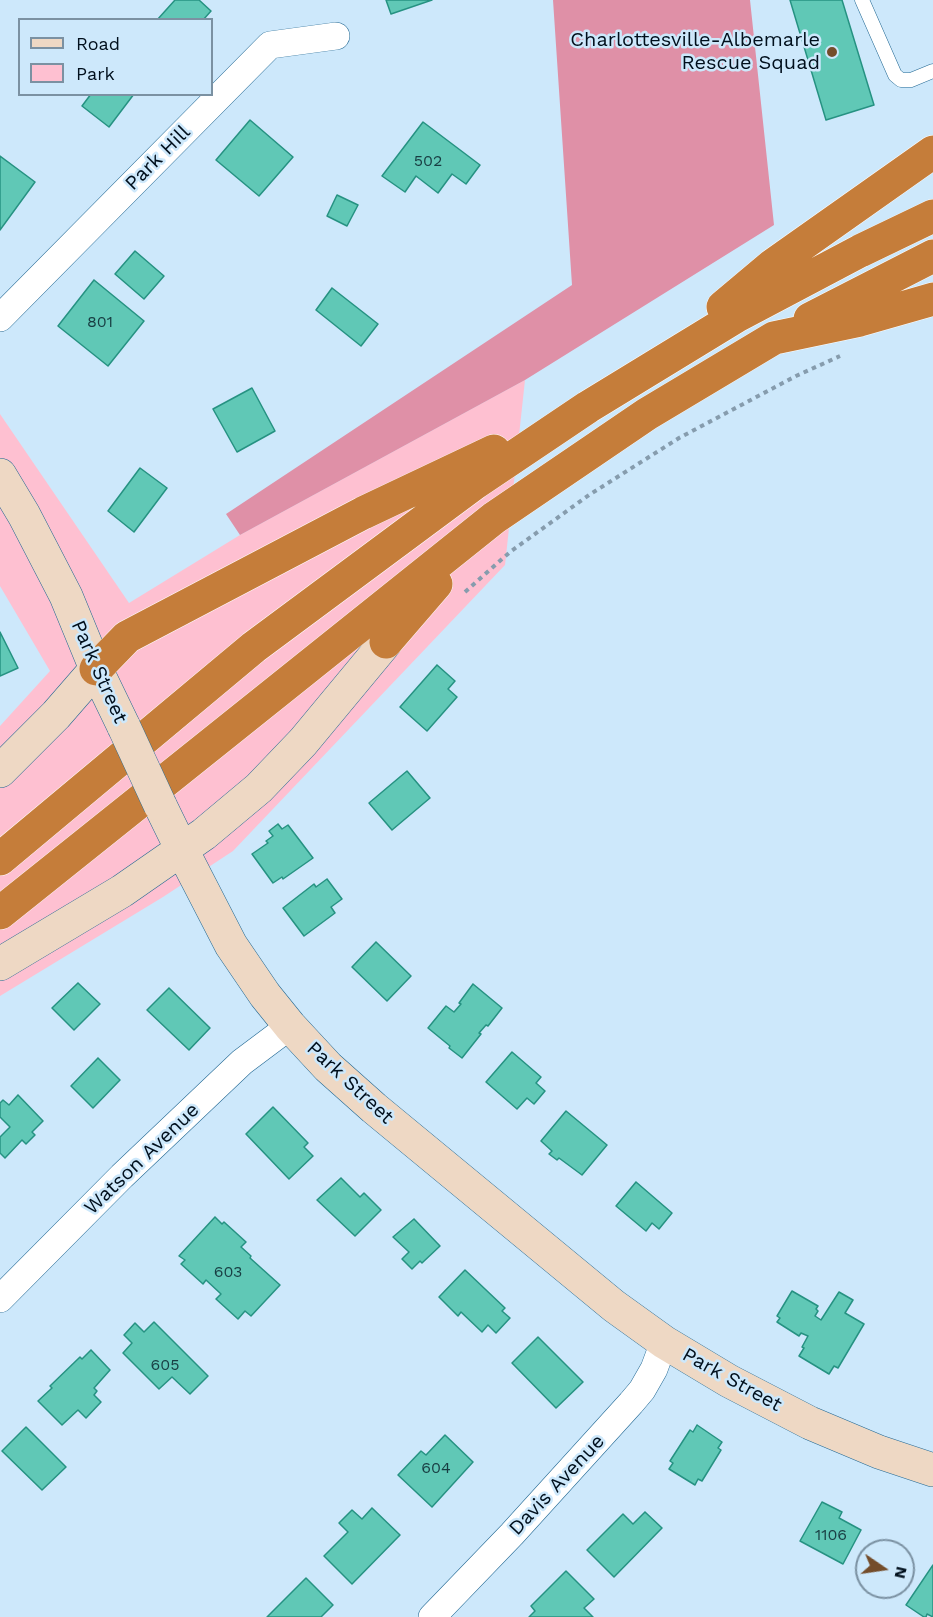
<!DOCTYPE html>
<html>
<head>
<meta charset="utf-8">
<style>
	body { margin:0 }
	#map { position:relative; width:933px; height:1617px; overflow:hidden; background:#cde8fb; font-family:"Work Sans",sans-serif }
	canvas { display:block }
	.legend { position:absolute; left:18px; top:18px; width:195px; height:78px; box-sizing:border-box; background:#cde8fb; border:2px solid #7b91a2; margin:0; padding:8px 10px; list-style:none; font-size:18px; color:#000f1c }
	.legend li { display:flex; align-items:center; gap:12px; height:30px }
	.legend b { width:30px; border:2px solid #7b91a2 }
	.north { position:absolute; left:855px; top:1539px; width:60px; height:60px; box-sizing:border-box; background:#cde8fb; border:2px solid #7b91a2; border-radius:50%; rotate:103deg; font-size:16px; font-weight:700; line-height:24px; text-align:center; color:#000f1c }
	.north::after { content:''; display:block; margin:auto; width:21px; height:27px; background:#744d2b; clip-path:polygon(50% 0,100% 100%,50% 72%,0 100%) }
</style>
</head>
<body>
<div id="map">
<canvas width="933" height="1617"></canvas>
<ul class="legend">
<li><b style="height:8px;background:#eed8c4"></b>Road</li>
<li><b style="height:16px;background:#fec0d1"></b>Park</li>
</ul>
<div class="north">N</div>
</div>
<script>
const ctx = document.querySelector('canvas').getContext('2d');
ctx.lineJoin = 'round';
function paint(path, color) { ctx.fillStyle = color; ctx.fill(path, 'evenodd'); }
const shape = rows => new Path2D(rows.map(r => 'M' + r).join(''));
function stroke(path, color, width, dash) { ctx.strokeStyle = color; ctx.lineWidth = width; ctx.lineCap = dash ? 'butt' : 'round'; ctx.setLineDash(dash || []); ctx.stroke(path); }
function write(font, color, halo, rows, align = 'center') {
  ctx.font = font + ' "Work Sans",sans-serif'; ctx.lineWidth = 5; ctx.setLineDash([]); ctx.textBaseline = 'middle'; ctx.strokeStyle = halo; ctx.fillStyle = color; for (const [text, x, y, turn = 0] of rows) {
    ctx.save(); ctx.translate(x, y); ctx.rotate((+turn || 0) * Math.PI / 180); ctx.textAlign = isNaN(turn) ? turn : align; if (halo) ctx.strokeText(text, 0, 0); ctx.fillText(text, 0, 0); ctx.restore();
  }
}
const green = shape([
	[525,380,505,565,233,851,163,897,0,996,0,726,50,671,0,586,0,414,129,603,240,535]
]);
const forest = shape([
	[553,0,750,0,774,225,525,380,240,535,226,514,572,285]
]);
const building = shape([
	[175,0,199,0,211,11,203,20,157,20,175,0],
	[386,0,432,0,391,14,386,0],
	[790,0,842,0,874,105,826,120,790,0],
	[91,94,134,94,109,127,82,106,91,94],
	[250,120,293,157,259,196,216,160,250,120],
	[423,122,480,165,466,184,452,174,438,193,416,176,405,192,382,176,423,122],
	[0,156,35,182,0,230,0,156],
	[337,195,358,205,347,226,327,216,337,195],
	[135,251,164,276,144,299,115,274,135,251],
	[94,280,144,321,108,366,58,326,94,280],
	[332,288,378,324,361,346,316,310,332,288],
	[252,388,275,431,237,452,213,409,252,388],
	[140,468,167,488,134,532,108,511,140,468],
	[0,632,18,668,0,676,0,632],
	[437,665,455,681,448,689,457,697,427,731,400,707,437,665],
	[407,771,430,798,392,830,369,803,407,771],
	[278,824,282,829,288,825,313,858,283,879,282,877,273,883,252,854,268,843,266,841,273,836,269,831,278,824],
	[327,879,342,899,331,907,335,913,304,936,283,908,314,884,316,887,327,879],
	[376,942,411,976,387,1001,352,967,376,942],
	[78,983,100,1004,74,1030,52,1008,78,983],
	[473,984,502,1008,488,1026,486,1025,479,1033,481,1034,462,1058,449,1048,450,1046,428,1028,446,1006,454,1012,461,1004,459,1003,473,984],
	[169,988,210,1028,189,1050,147,1010,169,988],
	[512,1052,541,1077,536,1083,545,1091,534,1104,527,1098,517,1109,486,1082,512,1052],
	[98,1058,120,1080,93,1108,71,1086,98,1058],
	[18,1095,43,1121,32,1132,35,1135,26,1144,22,1140,5,1158,0,1153,0,1137,10,1127,0,1117,0,1103,3,1100,9,1105,18,1095],
	[273,1107,308,1143,304,1147,313,1156,289,1179,246,1134,273,1107],
	[566,1111,607,1145,582,1175,559,1158,557,1160,549,1154,552,1151,541,1141,566,1111],
	[341,1178,360,1197,364,1193,381,1210,355,1236,317,1200,341,1178],
	[636,1182,672,1213,659,1229,652,1223,646,1231,616,1206,636,1182],
	[215,1217,222,1224,224,1222,246,1242,241,1247,251,1256,250,1258,280,1285,251,1316,245,1311,238,1319,216,1299,221,1294,206,1280,203,1284,181,1264,185,1260,179,1256,215,1217],
	[414,1219,440,1246,422,1263,420,1261,412,1269,402,1259,409,1252,393,1237,414,1219],
	[465,1270,505,1308,502,1311,510,1318,496,1333,488,1325,482,1332,461,1312,458,1316,439,1297,465,1270],
	[792,1291,818,1306,816,1309,818,1311,815,1316,821,1320,839,1292,853,1300,845,1313,864,1324,838,1368,834,1366,829,1374,799,1356,804,1348,802,1347,808,1336,801,1333,799,1336,777,1322,780,1318,777,1316,792,1291],
	[154,1322,208,1376,190,1394,172,1377,159,1389,123,1353,132,1343,124,1335,135,1323,144,1332,154,1322],
	[538,1337,583,1382,556,1408,512,1363,538,1337],
	[91,1350,110,1370,94,1388,97,1391,94,1395,101,1402,86,1418,78,1410,62,1425,38,1401,52,1388,50,1386,80,1357,82,1359,91,1350],
	[697,1425,722,1442,718,1448,721,1450,702,1481,698,1479,695,1485,669,1469,673,1463,670,1461,690,1430,693,1432,697,1425],
	[26,1427,66,1467,42,1490,2,1451,26,1427],
	[445,1435,473,1462,432,1507,398,1475,421,1451,426,1455,445,1435],
	[822,1502,842,1512,839,1518,861,1530,843,1564,800,1541,822,1502],
	[372,1508,400,1535,352,1584,324,1556,348,1532,339,1523,352,1510,362,1519,372,1508],
	[645,1512,662,1528,614,1577,587,1550,623,1514,633,1524,645,1512],
	[933,1565,933,1617,927,1614,926,1617,924,1617,906,1605,933,1565],
	[566,1571,594,1599,584,1608,593,1617,529,1617,535,1611,531,1606,566,1571],
	[306,1578,333,1605,321,1617,267,1617,306,1578]
]);
const path = shape([
	[465,592,510,552,589,495,679,438,796,376,840,356]
]);
const lane = shape([
	[862,0,895,75,901,80,911,80,933,71]
]);
const street = shape([
	[0,318,270,45,336,36],
	[0,1299,122,1176,242,1062,290,1026],
	[432,1617,512,1534,631,1403,642,1390,654,1369,664,1342]
]);
const secondary = shape([
	[0,475,24,515,66,596,96,669,124,727],
	[0,771,56,715,96,669],
	[160,805,182,850,231,945,265,995,290,1026,328,1067,374,1108,614,1306,664,1342,729,1381,810,1423,879,1452,933,1470],
	[0,964,122,891,204,834,259,788,303,742,386,642]
]);
const highway = shape([
	[723,307,773,265,933,152],
	[810,319,933,256],
	[386,642,436,584],
	[96,669,127,637,363,513,494,451],
	[0,859,254,647,475,483,588,407,737,316,860,251,933,216],
	[0,913,494,518,647,414,774,338,860,320,933,299]
]);
const secondaryBridge = shape([
	[124,727,160,805]
]);
const markers = [
	[832,52,6,"#744d2b"]
];
const numberNames = [
	["502",428,161],
	["801",100,322],
	["603",228,1272],
	["605",165,1365],
	["604",436,1468],
	["1106",831,1535]
];
const poiNames = [
	["Charlottesville-Albemarle",820,40],
	["Rescue Squad",820,63]
];
const streetNames = [
	["Park Hill",158,158,-45],
	["Park Street",99,672,66],
	["Park Street",350,1083,43],
	["Watson Avenue",142,1159,-44],
	["Park Street",732,1380,29],
	["Davis Avenue",557,1485,-47]
];
paint(green, '#fec0d1');
paint(forest, '#df90a7');
paint(building, '#60c8b6');
stroke(building, '#269282', 1.5);
stroke(lane, '#216792', 15);
stroke(street, '#216792', 28);
stroke(secondary, '#216792', 34);
stroke(highway, '#fff', 34);
stroke(path, '#869cad', 4, [4.5, 4.5]);
stroke(lane, '#fff', 14);
stroke(street, '#fff', 27);
stroke(secondary, '#eed8c4', 33);
stroke(highway, '#c57d3a', 33);
stroke(secondaryBridge, '#216792', 34, []);
stroke(secondaryBridge, '#eed8c4', 33);
for (const [x, y, r, color] of markers) { const dot = new Path2D(); dot.arc(x, y, r, 0, 2 * Math.PI); ctx.fillStyle = color; ctx.fill(dot); stroke(dot, '#cde8fb', 2); }
write('16px', '#183d42', null, numberNames);
write('20px', '#000f1c', '#cde8fb', poiNames, 'right');
write('20px', '#000f1c', '#cde8fb', streetNames);
</script>
</body>
</html>
